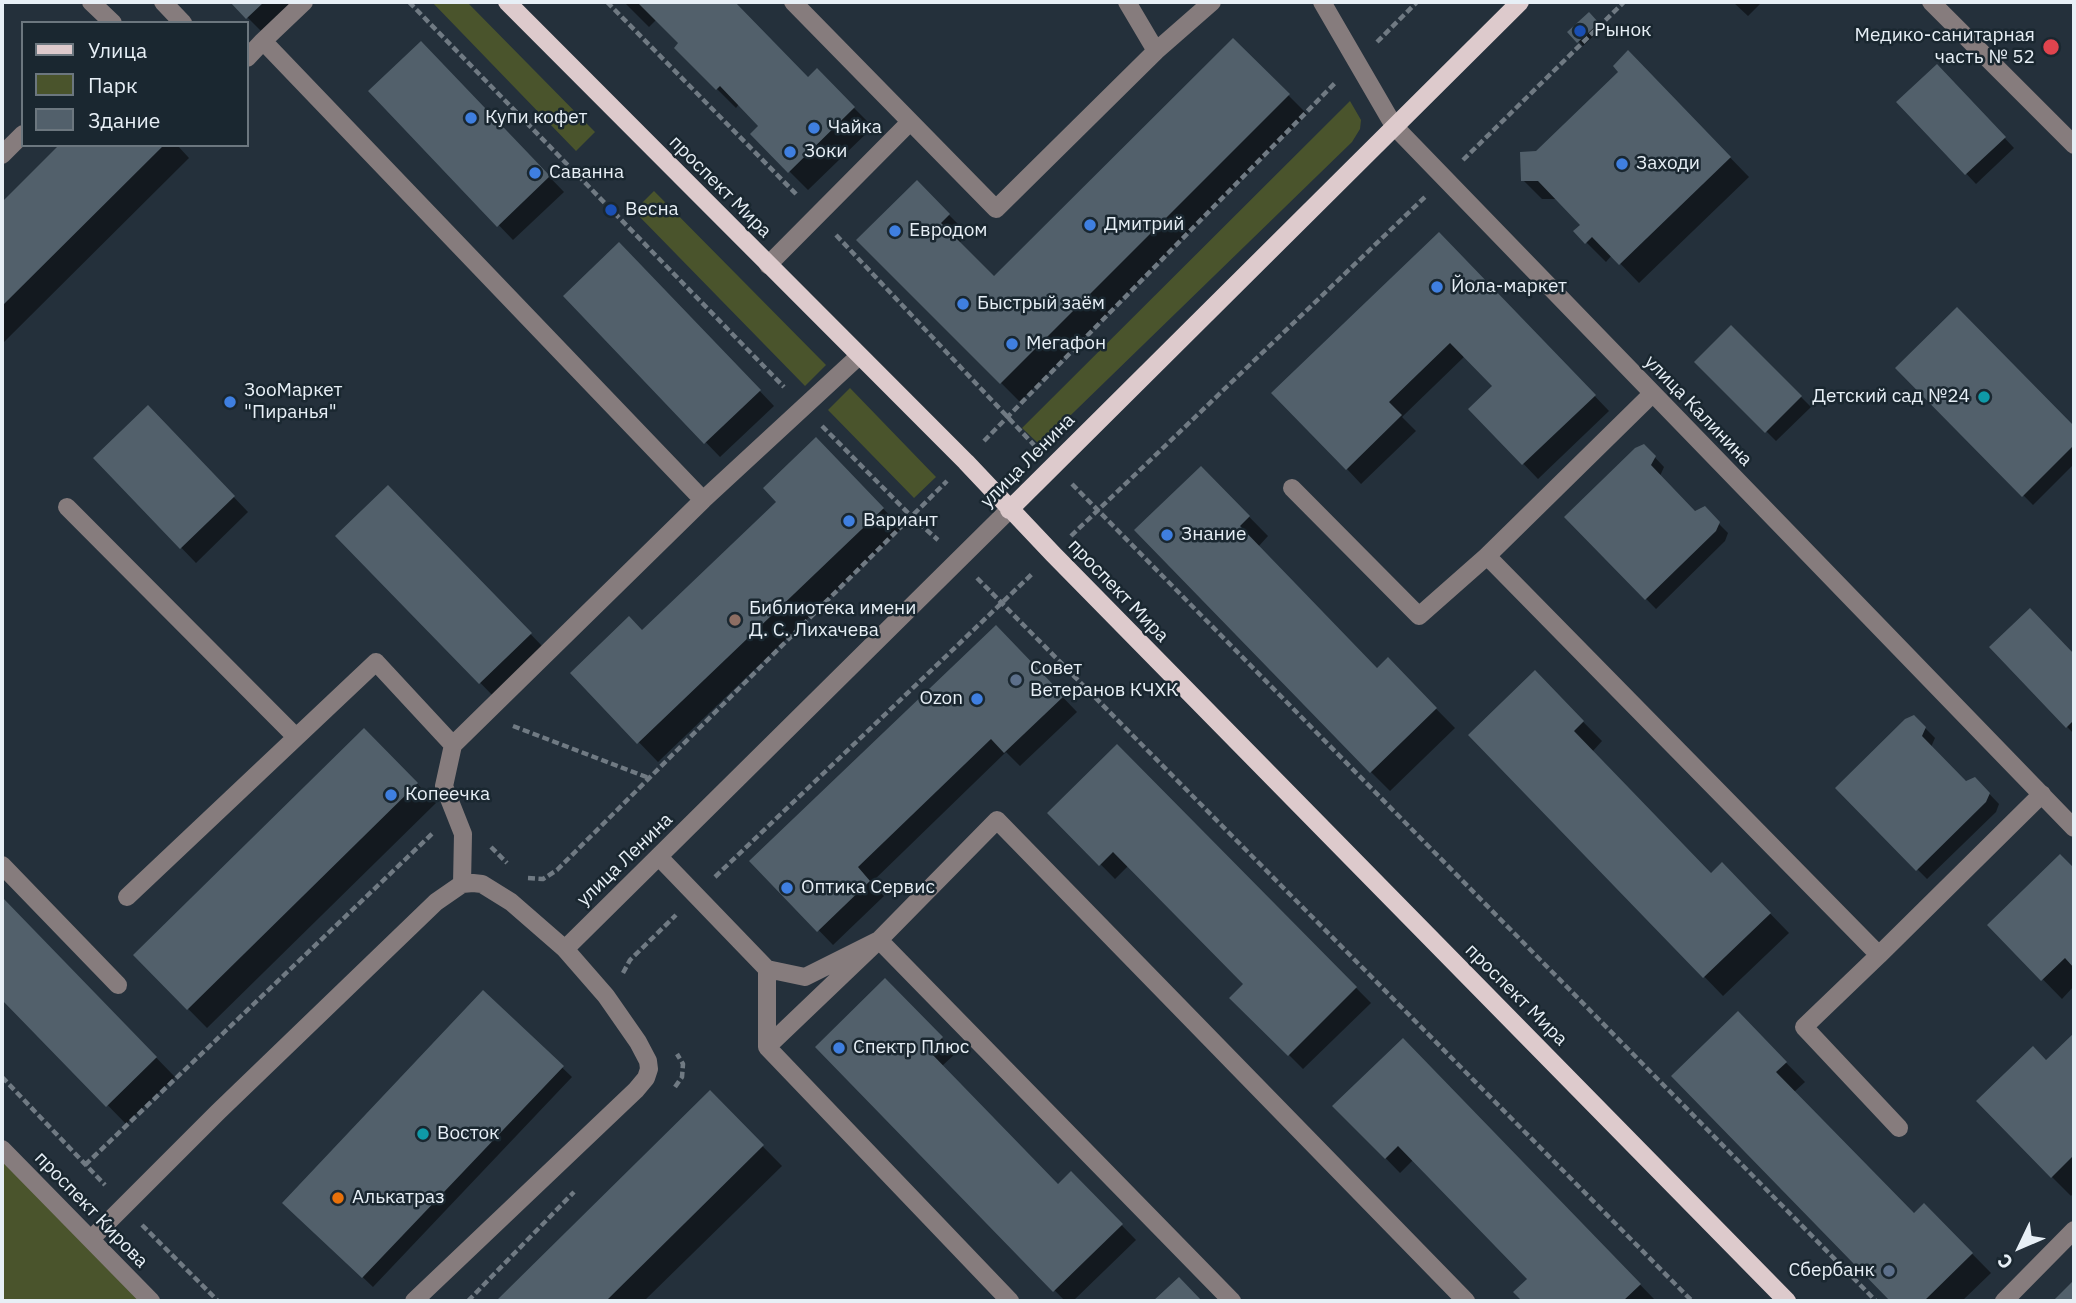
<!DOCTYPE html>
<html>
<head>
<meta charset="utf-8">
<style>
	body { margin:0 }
	#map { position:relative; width:2076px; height:1303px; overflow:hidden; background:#24303b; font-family:"IBM Plex Sans",sans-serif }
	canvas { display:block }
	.frame { position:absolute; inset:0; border:4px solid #e7eff6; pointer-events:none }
	.legend { position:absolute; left:21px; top:21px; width:228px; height:126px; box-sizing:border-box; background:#1a2730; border:2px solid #6c777f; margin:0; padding:9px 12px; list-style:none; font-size:21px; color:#e7eff6 }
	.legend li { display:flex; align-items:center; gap:14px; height:35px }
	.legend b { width:35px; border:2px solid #6c777f }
	.north { position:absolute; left:1985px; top:1212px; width:70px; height:70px; -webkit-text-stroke:5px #1a2730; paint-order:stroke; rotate:226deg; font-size:19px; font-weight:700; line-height:28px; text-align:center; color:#e7eff6 }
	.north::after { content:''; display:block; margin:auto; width:24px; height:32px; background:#e7eff6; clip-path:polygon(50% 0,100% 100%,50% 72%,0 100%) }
</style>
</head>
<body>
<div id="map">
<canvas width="2076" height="1303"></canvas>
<div class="frame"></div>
<ul class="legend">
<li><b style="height:9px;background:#ddcacc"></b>Улица</li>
<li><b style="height:19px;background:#4a542c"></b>Парк</li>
<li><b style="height:19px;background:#52606b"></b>Здание</li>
</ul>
<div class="north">С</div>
</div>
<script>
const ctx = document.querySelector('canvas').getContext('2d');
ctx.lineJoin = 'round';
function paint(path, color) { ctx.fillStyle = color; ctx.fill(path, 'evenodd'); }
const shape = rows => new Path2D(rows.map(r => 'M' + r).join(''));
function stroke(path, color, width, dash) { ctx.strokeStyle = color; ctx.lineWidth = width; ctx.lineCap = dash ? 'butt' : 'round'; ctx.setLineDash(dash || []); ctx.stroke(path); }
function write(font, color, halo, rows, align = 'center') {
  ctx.font = font + ' "IBM Plex Sans",sans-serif'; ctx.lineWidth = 5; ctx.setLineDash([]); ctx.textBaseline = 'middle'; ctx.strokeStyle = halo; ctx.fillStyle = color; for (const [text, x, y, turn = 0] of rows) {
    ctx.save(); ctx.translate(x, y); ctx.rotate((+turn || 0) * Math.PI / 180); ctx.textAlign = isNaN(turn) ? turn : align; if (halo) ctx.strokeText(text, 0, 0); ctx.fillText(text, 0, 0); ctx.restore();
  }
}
const green = shape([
	[432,2,467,2,595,132,576,151],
	[1350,101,1361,120,1360,129,1352,142,1040,445,1022,428],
	[654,191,826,365,805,386,634,211],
	[850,388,936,477,914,498,828,410],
	[2,1151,149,1301,2,1301]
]);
const shadow = shape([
	[232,2,294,2,262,32],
	[624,2,733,2,808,79,817,71,873,127,808,190,752,134,761,126,739,104,736,108,676,48,681,43,657,19,649,27],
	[1733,2,1762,2,1748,16],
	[1589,15,1602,28,1583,46,1570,32],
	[1233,40,1307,114,1020,402,859,240,917,183,968,234,959,243,994,278],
	[435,58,564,192,513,240,371,92],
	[1937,66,2014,148,1976,184,1899,102],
	[1621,72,1647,72,1749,177,1639,283,1612,255,1606,262,1587,243,1576,231,1582,225,1558,199,1542,199,1523,180,1536,153],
	[61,145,177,145,189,158,2,344,2,204],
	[1454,249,1609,411,1538,479,1471,409,1494,386,1465,356,1402,417,1416,431,1361,484,1347,469],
	[634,259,774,406,720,457,565,296],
	[1957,310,2074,428,2074,464,2033,505,1897,368],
	[1731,327,1811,407,1776,441,1697,362],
	[162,422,248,512,196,563,95,458],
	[1644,446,1664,467,1660,476,1695,513,1704,509,1728,533,1725,541,1656,609,1566,517],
	[835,459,902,528,658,762,572,673,642,632],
	[1201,468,1268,536,1258,547,1377,670,1388,660,1455,728,1390,791,1371,772],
	[388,487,545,649,495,698,338,536],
	[2030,610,2074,656,2074,734,1991,647],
	[1010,642,1077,712,1020,766,1006,752,871,883,884,896,833,945,752,861],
	[1535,673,1602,741,1592,752,1711,875,1722,864,1789,933,1723,996,1471,735],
	[1914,717,1935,738,1931,747,1966,783,1975,779,1999,804,1996,812,1927,879,1837,788],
	[364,730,436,803,207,1028,135,955],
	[1117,746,1371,1003,1303,1069,1232,998,1245,984,1128,866,1115,879,1050,813],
	[2060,856,2074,870,2074,986,2062,999,1990,925],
	[2,899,175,1077,126,1124,2,997],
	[885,980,956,1053,942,1066,1058,1186,1071,1173,1136,1240,1073,1301,1065,1301,817,1047],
	[484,993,572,1077,373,1287,285,1203],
	[1738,1014,1805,1082,1794,1092,1914,1215,1924,1205,1991,1273,1962,1301,1892,1301,1673,1076],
	[2074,1035,2074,1192,2071,1196,2052,1177,2047,1062],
	[1403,1040,1654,1299,1652,1301,1524,1301,1516,1292,1529,1279,1413,1160,1400,1173,1335,1106],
	[710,1093,782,1166,644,1301,498,1301]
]);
const building = shape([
	[230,2,264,2,246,19],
	[637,2,735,2,808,77,817,68,855,107,788,173,750,134,758,126,720,86,716,90,674,48,678,43],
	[1589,12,1599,23,1577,43,1567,32],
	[1233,38,1290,94,1000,384,856,240,917,180,950,214,941,223,994,276],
	[421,41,550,176,497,227,368,91],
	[1628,50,1731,157,1619,265,1592,237,1585,244,1573,231,1580,225,1538,181,1521,181,1520,152,1536,151,1618,72,1613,66],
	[1937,64,2006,137,1965,175,1896,102],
	[59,145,164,145,2,306,2,202],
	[1439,232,1596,395,1522,465,1468,409,1492,386,1450,343,1389,402,1402,415,1346,470,1271,393],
	[619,242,761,390,704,444,563,296],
	[1957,307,2074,426,2074,445,2022,497,1895,368],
	[1731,325,1802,396,1765,433,1694,362],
	[148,405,235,496,180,549,93,458],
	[816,437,884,508,637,744,570,673,629,616,642,630,776,502,763,488],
	[1644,444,1656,456,1651,465,1695,511,1705,506,1720,522,1716,531,1645,600,1564,517,1635,448],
	[1201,466,1250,516,1240,526,1377,668,1388,657,1437,708,1370,773,1134,530],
	[388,485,532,633,479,684,335,536],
	[2030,608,2074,654,2074,720,2066,728,1989,647],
	[996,625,1064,696,1004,753,991,739,858,867,870,881,817,932,749,861],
	[1535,670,1584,721,1574,731,1711,873,1722,862,1771,913,1703,978,1468,735],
	[1914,715,1926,727,1922,736,1966,781,1975,777,1990,793,1986,802,1916,871,1835,788,1905,719],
	[364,728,418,783,187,1010,133,955],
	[1117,744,1357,987,1288,1056,1229,998,1243,984,1113,852,1099,866,1047,813],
	[2060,854,2074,868,2074,968,2065,958,2041,981,1987,925],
	[2,897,157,1057,106,1107,2,1000],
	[885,978,943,1037,929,1051,1058,1184,1071,1171,1123,1224,1053,1292,815,1047],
	[483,990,564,1066,362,1278,282,1203],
	[1738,1011,1787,1062,1776,1072,1914,1213,1924,1203,1973,1253,1924,1301,1890,1301,1671,1076],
	[2074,1033,2074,1155,2051,1178,1976,1101,2033,1046,2046,1060],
	[1403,1038,1641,1284,1623,1301,1522,1301,1513,1292,1527,1279,1398,1146,1385,1159,1332,1106],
	[710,1090,764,1145,606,1301,496,1301],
	[1179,1277,1202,1301,1153,1301],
	[2074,1280,2074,1301,2053,1301]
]);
const path = shape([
	[409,2,784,387],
	[607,2,798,196],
	[1377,42,1417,2],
	[1463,160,1624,2],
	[836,235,1034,445],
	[822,426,912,517,938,540],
	[984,441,1336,82],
	[1072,484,1876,1301],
	[1071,536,1426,196],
	[977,578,1692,1301],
	[513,726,649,778],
	[491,847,507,863],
	[715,877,1032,574],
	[528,878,543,879,557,870,947,481],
	[623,973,630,960,676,915],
	[2,1077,105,1185],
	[675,1087,682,1077,683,1064,677,1054],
	[85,1165,434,832],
	[142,1225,218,1301],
	[468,1301,574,1192]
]);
const minor = shape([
	[91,2,113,23],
	[163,2,183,23],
	[304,2,263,41,703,500,859,356],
	[793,2,996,209,1156,51,1212,2],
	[1127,2,1156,51],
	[1322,2,1394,126,2074,828],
	[1931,2,2074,145],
	[247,58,263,41],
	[2,155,23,134],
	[768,265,910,122],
	[1292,488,1419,616,1487,556,1879,955,1804,1027,1899,1128],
	[67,507,296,737],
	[1487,556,1652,394],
	[453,745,703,500],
	[659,857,767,969,805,977,879,940,1232,1301],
	[2,865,118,985],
	[127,897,376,662,453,745,444,786,463,834,462,884],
	[565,949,1009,510],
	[1879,955,2042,794],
	[767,969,767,1047,879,940,997,820,1466,1301],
	[767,1047,1010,1301],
	[2,1149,151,1301],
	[91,1239,218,1112,436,902,462,884,473,883,482,884,511,902,565,949,606,996,638,1042,648,1061,649,1069,646,1078,636,1090,414,1301],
	[2004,1301,2074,1230]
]);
const major = shape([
	[507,2,966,462,1053,554,1787,1301],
	[1009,510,1520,2]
]);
const markers = [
	[1580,31,7,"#1a4fb4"],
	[2051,47,9,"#e0444e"],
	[471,118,7,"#3f7fe0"],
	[814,128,7,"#3f7fe0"],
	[790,152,7,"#3f7fe0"],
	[1622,164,7,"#3f7fe0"],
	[535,173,7,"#3f7fe0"],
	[611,210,7,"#1a4fb4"],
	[1090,225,7,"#3f7fe0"],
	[895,231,7,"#3f7fe0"],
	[1437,287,7,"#3f7fe0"],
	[963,304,7,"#3f7fe0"],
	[1012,344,7,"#3f7fe0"],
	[1984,397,7,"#0f9aa8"],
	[230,402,7,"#3f7fe0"],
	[849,521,7,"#3f7fe0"],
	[1167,535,7,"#3f7fe0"],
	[735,620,7,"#8d6e63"],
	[1016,680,7,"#5c6f8a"],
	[977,699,7,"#3f7fe0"],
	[391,795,7,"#3f7fe0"],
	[787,888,7,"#3f7fe0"],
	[839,1048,7,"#3f7fe0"],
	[423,1134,7,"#0f9aa8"],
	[338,1198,7,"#e8710a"],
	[1889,1271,7,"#5c6f8a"]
];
const poiNames = [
	["Рынок",1594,31],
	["Медико-санитарная",2035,36,"right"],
	["часть № 52",2035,58,"right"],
	["Купи кофет",485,118],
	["Чайка",828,128],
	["Зоки",804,152],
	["Заходи",1636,164],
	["Саванна",549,173],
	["Весна",625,210],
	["Дмитрий",1104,225],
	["Евродом",909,231],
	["Йола-маркет",1451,287],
	["Быстрый заём",977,304],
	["Мегафон",1026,344],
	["ЗооМаркет",244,391],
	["\"Пиранья\"",244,413],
	["Детский сад №24",1970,397,"right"],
	["Вариант",863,521],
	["Знание",1181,535],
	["Библиотека имени",749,609],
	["Д. С. Лихачева",749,631],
	["Совет",1030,669],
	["Ветеранов КЧХК",1030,691],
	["Ozon",963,699,"right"],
	["Копеечка",405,795],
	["Оптика Сервис",801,888],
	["Спектр Плюс",853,1048],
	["Восток",437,1134],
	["Алькатраз",352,1198],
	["Сбербанк",1875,1271,"right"]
];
const streetNames = [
	["проспект Мира",720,187,45],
	["улица Калинина",1698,411,46],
	["улица Ленина",1028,461,-45],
	["проспект Мира",1118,591,46],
	["улица Ленина",625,860,-44],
	["проспект Мира",1516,995,45],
	["проспект Кирова",91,1210,46]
];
paint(green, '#4a542c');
paint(shadow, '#0007');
paint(building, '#52606b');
stroke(path, '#707a83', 4.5, [7, 3.5]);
stroke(minor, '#867c7d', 18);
stroke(major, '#ddcacc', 18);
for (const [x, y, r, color] of markers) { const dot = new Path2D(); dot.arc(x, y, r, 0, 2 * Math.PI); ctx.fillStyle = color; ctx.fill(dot); stroke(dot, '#1a2730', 2.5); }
write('19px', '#e7eff6', '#1a2730', poiNames, 'left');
write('19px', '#e7eff6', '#1a2730', streetNames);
</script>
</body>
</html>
